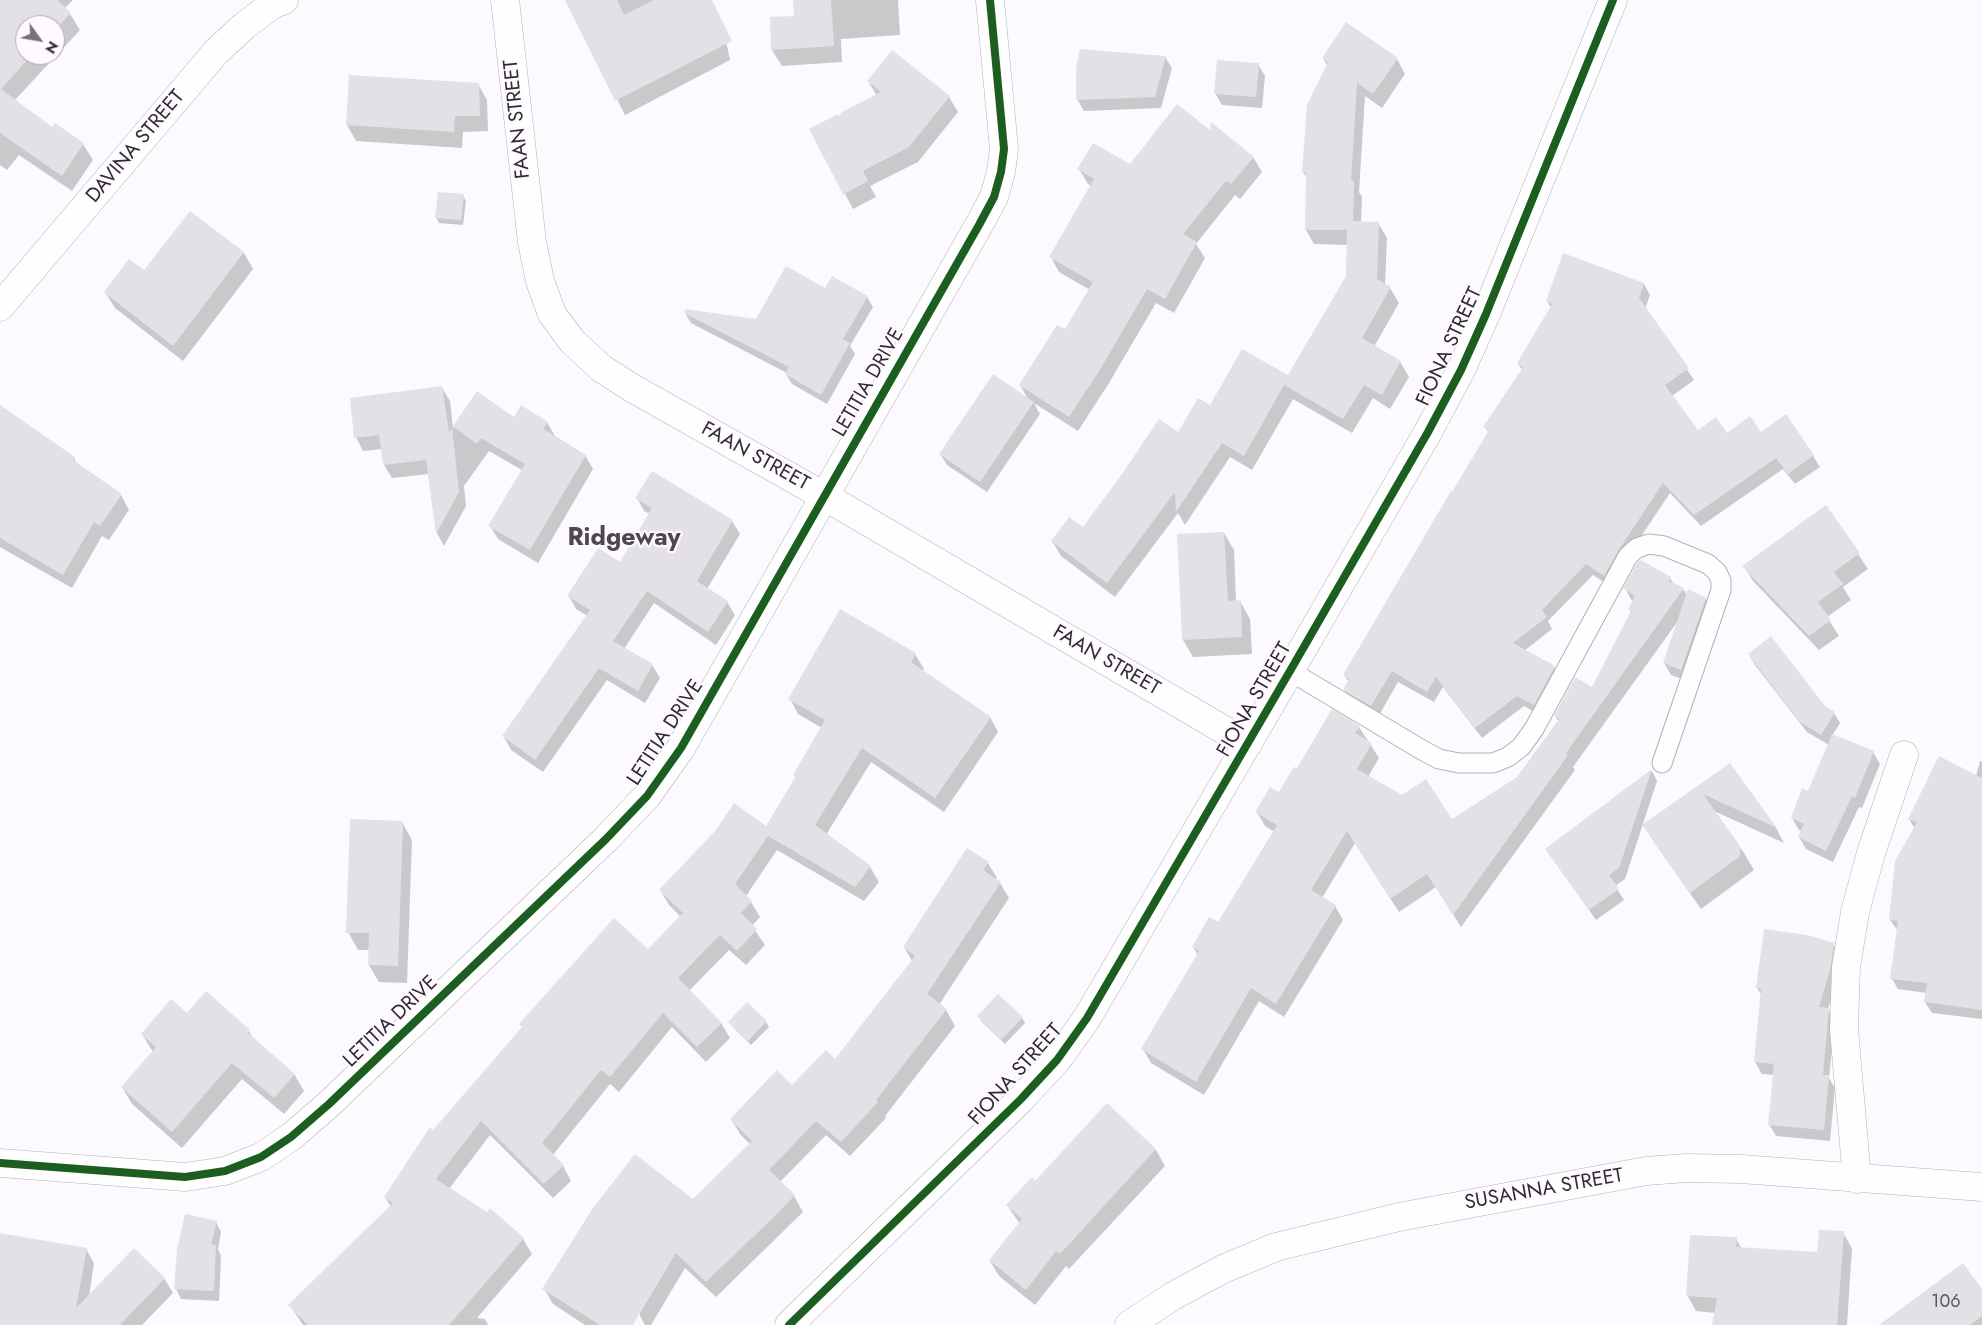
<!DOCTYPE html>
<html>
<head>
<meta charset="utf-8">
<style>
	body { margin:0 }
	#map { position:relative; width:1982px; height:1325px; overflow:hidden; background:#fcfafe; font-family:Jost,sans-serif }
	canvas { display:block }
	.north { position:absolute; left:15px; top:15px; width:50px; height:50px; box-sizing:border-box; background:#fdf9ff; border:1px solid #aba7ad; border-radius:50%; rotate:122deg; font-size:14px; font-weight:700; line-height:20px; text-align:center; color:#2f2b31 }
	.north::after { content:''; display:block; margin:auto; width:18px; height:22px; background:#777379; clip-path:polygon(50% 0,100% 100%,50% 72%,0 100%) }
</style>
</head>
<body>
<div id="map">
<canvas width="1982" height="1325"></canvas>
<div class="north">N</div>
</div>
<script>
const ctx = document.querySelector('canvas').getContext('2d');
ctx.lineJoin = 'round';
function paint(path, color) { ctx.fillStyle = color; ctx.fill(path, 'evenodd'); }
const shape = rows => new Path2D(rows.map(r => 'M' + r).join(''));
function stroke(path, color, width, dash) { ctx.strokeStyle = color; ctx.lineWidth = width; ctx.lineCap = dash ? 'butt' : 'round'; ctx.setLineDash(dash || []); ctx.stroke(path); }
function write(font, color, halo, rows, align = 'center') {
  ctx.font = font + ' Jost,sans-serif'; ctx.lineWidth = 4.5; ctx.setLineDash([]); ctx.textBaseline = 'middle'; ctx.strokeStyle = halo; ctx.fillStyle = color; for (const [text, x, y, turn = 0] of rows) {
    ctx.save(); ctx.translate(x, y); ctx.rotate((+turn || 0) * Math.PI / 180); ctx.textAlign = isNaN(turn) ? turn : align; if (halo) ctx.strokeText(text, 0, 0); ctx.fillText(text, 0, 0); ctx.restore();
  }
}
const shadow = shape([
	[0,0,73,0,65,8,70,14,80,30,14,101,53,129,56,124,83,144,93,160,72,191,19,155,7,170,0,165],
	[25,25,55,25,55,55,25,55],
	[574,0,711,0,722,22,730,60,625,115,570,7],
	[794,0,898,0,900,35,841,39,842,62,782,66,772,50,795,17],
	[1165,57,1172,68,1161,108,1084,111,1077,99],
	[1323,58,1397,59,1405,74,1382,108,1365,96,1359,192,1362,197,1361,222,1378,223,1387,238,1385,285,1390,288,1399,303,1374,347,1400,362,1409,377,1390,409,1373,398,1352,433,1293,399,1252,470,1230,457,1185,525,1178,513,1115,597,1061,556,1052,541,1083,529,1179,434,1210,406,1288,377,1347,276,1348,245,1314,244,1306,230,1307,178,1303,172,1327,65],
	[1258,64,1265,76,1262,108,1222,105,1215,93],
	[350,77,478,84,487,100,488,131,463,132,462,148,356,141,347,125],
	[868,81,949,97,958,112,918,162,870,186,876,197,853,209,811,130,839,118,877,96],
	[1253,157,1262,172,1240,199,1235,195,1196,244,1205,258,1174,313,1156,303,1109,383,1078,431,1034,403,1040,414,987,492,947,465,940,454,1028,399,1020,385,1065,331,1090,290,1059,272,1051,257,1091,186,1088,184,1079,169],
	[463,196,466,201,463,225,439,223,436,217],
	[190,212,244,253,253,269,183,361,115,308,105,292,144,272],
	[1644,284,1650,295,1645,309,1694,380,1672,396,1698,432,1727,435,1761,433,1813,456,1820,467,1795,484,1783,469,1701,526,1670,493,1624,562,1611,587,1593,575,1548,621,1552,629,1524,651,1554,667,1561,679,1541,716,1524,706,1482,738,1443,687,1434,702,1398,682,1378,717,1351,701,1344,690,1349,682,1344,675,1489,433,1485,427,1522,370,1518,363,1551,308,1547,301],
	[825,290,867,297,873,307,850,346,855,354,827,404,792,384,786,374,787,373,691,323,685,313,757,321],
	[442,388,450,401,453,428,477,393,514,419,547,422,555,436,585,455,593,469,538,563,498,539,490,526,522,470,489,451,464,486,466,506,444,546,437,533,429,474,392,478,384,465,382,449,363,451,356,437],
	[0,414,74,458,77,465,121,495,129,510,109,540,102,536,72,588,0,547],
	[637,498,732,521,740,534,707,589,727,602,735,615,716,645,654,603,624,649,652,665,660,678,645,703,607,680,543,772,511,750,504,737,588,616,576,609,569,596,620,564,650,514,644,511],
	[1826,506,1868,569,1843,587,1851,600,1827,617,1839,636,1819,650,1753,581,1744,566],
	[1224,533,1234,550,1236,601,1240,601,1250,619,1252,654,1193,657,1183,640],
	[1670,578,1674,584,1683,589,1687,595,1706,599,1712,610,1687,681,1671,675,1664,663,1678,621,1573,767,1575,770,1461,927,1436,887,1399,912,1355,843,1322,898,1335,906,1343,920,1284,1017,1259,1001,1204,1095,1151,1063,1143,1049,1198,955,1193,947,1218,924,1275,832,1265,826,1257,812,1280,794,1297,770,1359,727,1379,758,1368,777,1402,796,1451,821,1518,778,1559,722,1555,716,1593,689,1631,613,1629,609,1633,603,1625,588],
	[915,654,924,669,923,671,990,717,998,732,944,812,871,762,826,835,870,867,879,882,864,901,777,850,746,896,751,902,760,917,752,926,765,945,746,965,729,950,689,991,721,1023,730,1038,706,1062,672,1027,619,1092,610,1084,552,1156,563,1166,571,1181,553,1198,490,1135,449,1189,487,1214,490,1210,523,1239,532,1254,477,1318,485,1319,488,1325,303,1325,290,1305,391,1207,385,1197,433,1132,648,951,681,917,669,905,660,890,766,827,796,778,794,775,822,728,798,714,790,699],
	[1749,655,1834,713,1840,723,1832,736,1873,752,1880,764,1862,808,1859,807,1833,862,1806,849,1799,837,1802,831,1799,830,1792,818,1809,793,1829,745,1807,732,1755,665],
	[1980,761,1982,761,1982,1019,1932,1013,1925,1002,1927,993,1898,989,1892,979,1898,931,1890,920,1897,861,1915,829,1909,819,1976,776],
	[1729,764,1776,828,1784,843,1714,811,1744,853,1754,870,1701,909,1654,842,1644,825],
	[1652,771,1657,781,1625,879,1615,886,1624,900,1596,920,1546,849],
	[402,822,412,840,407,983,379,982,369,965,370,950,358,950,348,932],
	[988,863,997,878,995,880,1000,883,1009,898,939,1005,946,1010,955,1026,885,1116,886,1118,850,1156,826,1135,780,1182,794,1196,803,1212,716,1297,685,1268,651,1325,645,1325,640,1316,638,1298,626,1325,585,1325,553,1304,544,1289,693,1201,750,1144,740,1134,731,1119,835,1061,912,961,904,947],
	[1833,944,1840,955,1836,982,1828,1009,1835,1020,1829,1078,1835,1088,1830,1141,1776,1136,1769,1124,1774,1075,1762,1074,1755,1062,1762,996,1757,988],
	[187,1014,249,1031,254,1040,294,1074,304,1091,284,1114,242,1079,182,1148,132,1104,122,1087,153,1052,142,1034],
	[979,1016,1022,1018,1025,1023,1005,1044,982,1022],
	[730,1022,766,1022,769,1027,751,1045,733,1027],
	[1107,1105,1156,1150,1165,1166,1069,1269,1066,1266,1035,1305,999,1276,990,1261,1020,1224,1007,1205,1035,1182],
	[216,1222,221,1232,218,1249,221,1256,219,1301,181,1299,176,1289],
	[1843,1233,1852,1248,1847,1325,1713,1325,1716,1313,1696,1311,1687,1295,1736,1239,1742,1249,1818,1254],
	[0,1234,86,1249,94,1263,89,1297,164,1278,173,1293,142,1325,0,1325],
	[1982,1291,1982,1325,1881,1325]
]);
const building = shape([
	[0,0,57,0,71,13,55,30,55,25,25,25,25,55,32,55,1,89,52,127,55,123,84,143,62,176,0,133],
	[565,0,617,0,624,15,654,0,712,0,732,41,615,101],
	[793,0,831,0,834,46,771,50,770,17,794,16],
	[1346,22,1398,58,1373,94,1357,83,1351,181,1354,181,1353,221,1379,222,1377,279,1391,287,1362,338,1401,361,1382,395,1364,385,1343,419,1284,385,1244,456,1222,443,1176,512,1175,492,1107,583,1051,541,1069,517,1083,527,1122,474,1159,419,1178,432,1198,398,1210,405,1242,349,1288,375,1346,276,1347,230,1305,230,1306,173,1302,172,1307,105,1328,62,1322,58],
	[1080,49,1166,56,1155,97,1076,100,1076,68],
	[892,50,950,96,909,147,863,171,868,181,844,194,844,196,809,129,838,114,839,116,842,112,881,92,867,81],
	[1217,60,1259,63,1256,97,1214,94],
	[349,75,479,83,480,116,455,116,454,132,346,125],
	[1177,104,1210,130,1211,122,1254,157,1231,184,1226,181,1183,234,1197,242,1165,299,1147,289,1101,368,1069,417,1019,385,1057,325,1065,329,1093,282,1049,257,1094,179,1077,169,1093,143,1130,164],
	[438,192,464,194,461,220,435,218],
	[190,211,244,252,173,346,104,292,129,259,144,270],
	[1563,253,1644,283,1639,298,1689,368,1665,385,1698,430,1716,417,1727,433,1750,416,1761,432,1786,414,1814,455,1788,474,1776,458,1694,515,1663,483,1618,551,1604,576,1586,564,1542,610,1547,617,1513,643,1555,666,1534,705,1517,696,1475,728,1436,677,1427,692,1392,671,1371,706,1343,690,1349,679,1343,675,1451,491,1452,492,1489,430,1483,427,1523,367,1517,363,1552,304,1546,301],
	[786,266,825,288,832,276,868,296,843,339,850,343,821,395,785,374,789,367,684,313,685,309,756,319],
	[993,374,1034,402,980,482,939,454],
	[442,386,449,432,452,428,459,492,436,534,426,460,383,465,379,435,354,438,350,398],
	[477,391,514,417,521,405,548,422,543,429,586,455,530,550,488,526,525,464,481,438,477,444,453,426],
	[0,405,75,457,73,460,122,494,100,526,94,522,63,575,0,538],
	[652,471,733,520,697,581,728,601,708,632,647,591,613,641,653,664,638,691,599,668,535,760,502,736,590,610,567,596,598,548,620,562,652,508,635,498],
	[1826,505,1860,553,1834,572,1843,584,1818,602,1831,620,1809,636,1742,566],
	[1224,532,1228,601,1241,600,1242,637,1182,640,1177,534],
	[1641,560,1671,577,1669,581,1684,588,1566,753,1568,755,1453,915,1427,874,1390,899,1347,831,1311,890,1336,905,1276,1004,1251,988,1196,1082,1141,1049,1199,951,1192,947,1209,917,1218,922,1277,825,1255,812,1270,787,1279,792,1294,767,1297,768,1332,709,1360,726,1355,733,1372,743,1357,769,1402,795,1426,779,1452,819,1517,777,1559,719,1554,716,1575,677,1592,687,1631,611,1628,609,1635,596,1623,588,1637,563],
	[1688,589,1706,598,1681,670,1663,663],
	[840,609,916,653,911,662,991,717,935,798,862,748,815,825,871,866,855,887,768,836,735,884,752,901,741,913,757,929,737,951,720,935,678,978,722,1023,697,1047,663,1013,610,1077,601,1070,542,1143,564,1165,544,1184,481,1121,436,1179,487,1212,490,1208,524,1238,449,1325,308,1325,288,1305,393,1203,384,1197,430,1127,433,1130,522,1027,519,1024,614,918,648,949,683,913,659,890,716,830,734,803,766,826,796,776,793,775,825,720,788,699],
	[1771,636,1825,706,1835,712,1821,735,1800,722,1748,654],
	[1832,734,1874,751,1855,798,1852,796,1826,851,1798,837,1804,824,1791,818,1802,788,1808,791],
	[1939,756,1982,778,1982,1010,1924,1002,1927,983,1890,979,1898,921,1889,920,1895,861,1917,822,1908,819],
	[1730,763,1777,828,1703,794,1740,846,1740,856,1690,893,1642,825],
	[1652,769,1619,868,1609,875,1619,889,1589,910,1545,849],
	[350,819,403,821,398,966,368,965,369,933,346,933],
	[967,848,989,862,983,870,1001,882,927,994,947,1009,876,1100,878,1102,841,1142,816,1121,769,1170,795,1195,777,1214,706,1282,676,1253,633,1325,600,1325,542,1289,593,1208,635,1154,693,1199,752,1141,730,1119,777,1070,792,1085,826,1050,835,1059,915,956,903,947],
	[1764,929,1807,935,1834,943,1830,970,1819,1007,1829,1008,1823,1075,1829,1075,1824,1130,1768,1125,1774,1064,1754,1062,1761,989,1756,988],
	[206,991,250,1030,248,1033,295,1074,274,1098,232,1063,172,1132,121,1087,156,1047,141,1034,171,999,187,1013],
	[998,994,1023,1017,1001,1040,977,1016],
	[747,1002,767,1021,748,1041,728,1022],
	[1107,1103,1156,1149,1060,1254,1056,1251,1026,1290,989,1260,1022,1219,1006,1205,1032,1177,1035,1181],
	[185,1214,217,1221,211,1244,216,1245,214,1291,174,1289,177,1250],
	[1819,1230,1844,1231,1837,1325,1712,1325,1717,1298,1686,1296,1690,1235,1737,1237,1736,1247,1817,1252],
	[0,1233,87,1248,76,1308,134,1248,165,1278,120,1325,0,1325],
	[1963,1263,1982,1289,1982,1316,1970,1325,1879,1325]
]);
const lane = shape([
	[1290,671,1422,750,1439,759,1459,763,1493,763,1508,757,1521,747,1534,729,1628,556,1637,548,1649,544,1664,546,1708,564,1717,572,1721,581,1721,590,1662,763]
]);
const street = shape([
	[505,0,532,242,540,281,552,314,572,341,601,368,632,388,824,496,1248,744],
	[0,307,216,52,244,26,272,5,284,0],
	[0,1163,185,1177,225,1171,261,1157,291,1137,329,1104,606,839,647,796,681,748,979,225,994,197,1001,172,1004,149,990,0],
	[1857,1179,1844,1029,1846,967,1855,912,1871,853,1904,755],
	[789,1325,1021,1099,1057,1060,1087,1018,1290,671,1428,432,1461,370,1486,314,1613,0],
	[1129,1325,1173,1296,1223,1269,1276,1247,1399,1217,1646,1171,1686,1168,1741,1169,1982,1187]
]);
const cycleway = shape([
	[0,1163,185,1177,225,1171,261,1157,291,1137,329,1104,606,839,647,796,681,748,979,225,994,197,1001,172,1004,149,990,0],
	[789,1325,1021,1099,1057,1060,1087,1018,1290,671,1428,432,1461,370,1486,314,1613,0]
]);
const numberNames = [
	["106",1946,1303]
];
const streetNames = [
	["FAAN STREET",518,119,-96],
	["DAVINA STREET",136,147,-50],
	["FIONA STREET",1450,347,-65],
	["LETITIA DRIVE",869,383,-60],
	["FAAN STREET",755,457,29],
	["FAAN STREET",1106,661,30],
	["FIONA STREET",1255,700,-60],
	["LETITIA DRIVE",666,733,-57],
	["LETITIA DRIVE",391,1022,-44],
	["FIONA STREET",1016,1075,-48],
	["SUSANNA STREET",1544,1190,-10]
];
const districtNames = [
	["Ridgeway",624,539]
];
paint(shadow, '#0003');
paint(building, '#e4e1e6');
stroke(lane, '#b4b1b5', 21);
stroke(street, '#b4b1b5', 29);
stroke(lane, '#fffeff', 19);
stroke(street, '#fffeff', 28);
stroke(cycleway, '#1b5e20', 8);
write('18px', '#5c585e', null, numberNames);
write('20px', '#2f2b31', '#fdf9ff', streetNames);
write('bold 25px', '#504652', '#fdf9ff', districtNames);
</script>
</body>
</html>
